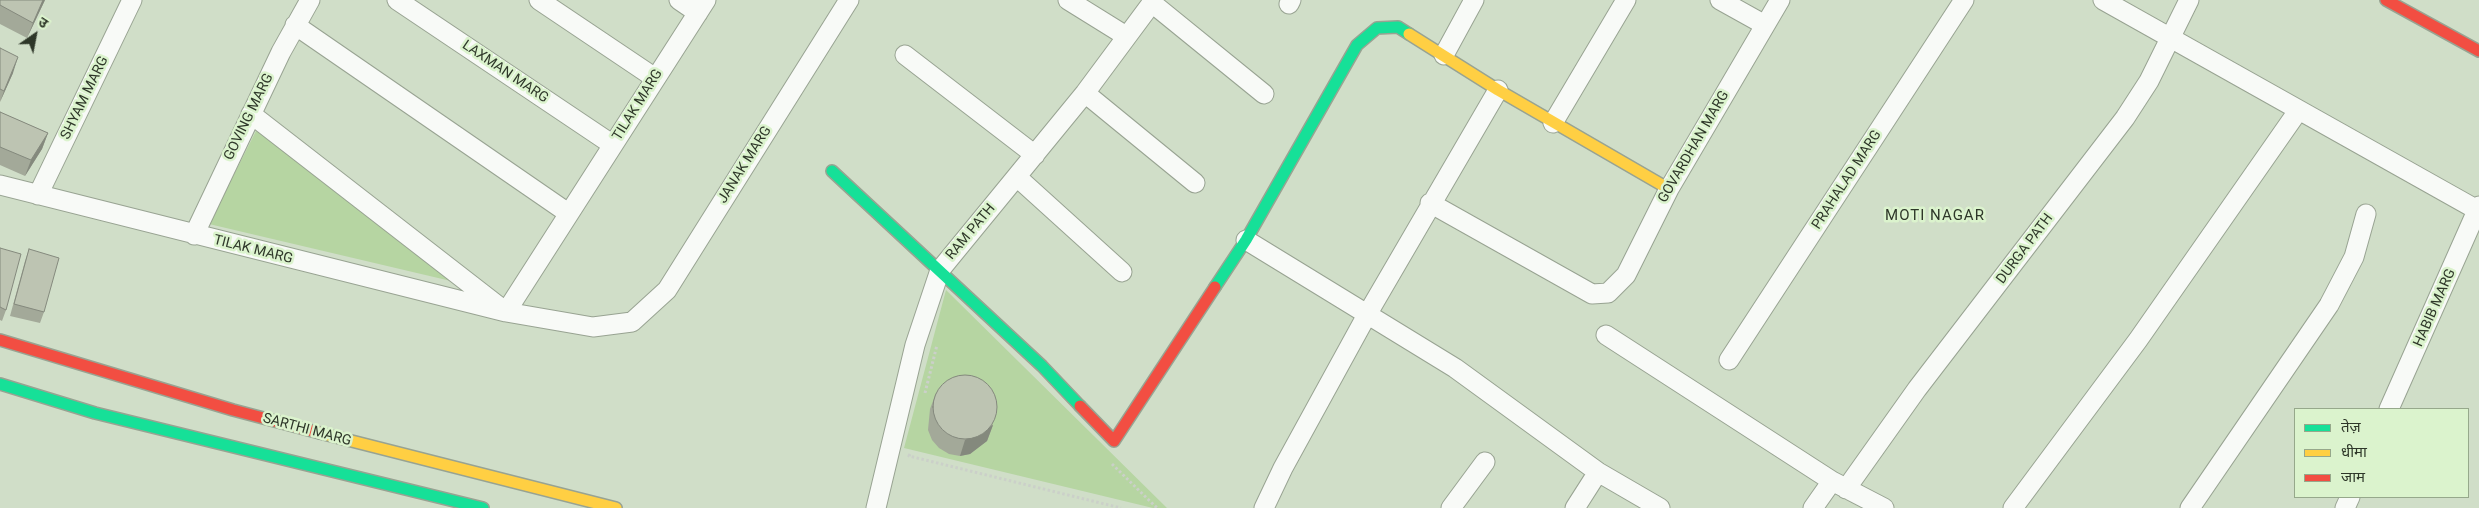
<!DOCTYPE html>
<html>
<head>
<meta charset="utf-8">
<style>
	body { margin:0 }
	#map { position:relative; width:2479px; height:508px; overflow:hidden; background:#d0dec8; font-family:Roboto,"Noto Sans Devanagari",sans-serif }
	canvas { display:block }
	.legend { position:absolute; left:2294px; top:408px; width:175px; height:90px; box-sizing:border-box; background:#dbf3cd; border:1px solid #96a88b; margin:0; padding:6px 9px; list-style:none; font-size:15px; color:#2e3729 }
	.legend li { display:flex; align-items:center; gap:10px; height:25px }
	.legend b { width:25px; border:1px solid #96a88b }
	.north { position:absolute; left:10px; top:10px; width:50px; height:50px; -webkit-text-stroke:4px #dbf3cd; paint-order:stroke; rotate:33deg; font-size:14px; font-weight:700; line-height:20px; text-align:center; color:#2e3729 }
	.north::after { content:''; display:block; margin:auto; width:18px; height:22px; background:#2e3729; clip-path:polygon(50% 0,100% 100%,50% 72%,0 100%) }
</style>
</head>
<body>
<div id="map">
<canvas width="2479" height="508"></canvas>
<ul class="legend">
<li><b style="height:6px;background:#16e098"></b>तेज़</li>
<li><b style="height:6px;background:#ffcf43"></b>धीमा</li>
<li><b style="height:6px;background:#f24e42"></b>जाम</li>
</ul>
<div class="north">उ</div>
</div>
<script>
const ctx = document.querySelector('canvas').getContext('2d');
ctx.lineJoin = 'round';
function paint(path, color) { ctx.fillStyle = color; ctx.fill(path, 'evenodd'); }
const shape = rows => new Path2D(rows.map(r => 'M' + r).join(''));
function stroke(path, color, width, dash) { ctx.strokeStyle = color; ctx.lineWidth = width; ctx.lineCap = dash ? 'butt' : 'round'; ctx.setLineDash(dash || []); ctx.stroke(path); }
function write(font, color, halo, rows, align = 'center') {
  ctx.font = font + ' Roboto,sans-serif'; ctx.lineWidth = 5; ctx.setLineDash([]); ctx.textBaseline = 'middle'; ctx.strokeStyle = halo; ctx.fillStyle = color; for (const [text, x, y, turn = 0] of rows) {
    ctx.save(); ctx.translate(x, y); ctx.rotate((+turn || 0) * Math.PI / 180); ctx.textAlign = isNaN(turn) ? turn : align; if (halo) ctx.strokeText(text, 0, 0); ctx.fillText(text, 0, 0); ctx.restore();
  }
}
const green = shape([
	[257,129,489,290,209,224],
	[946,290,1167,508,1153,508,904,448]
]);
const path = shape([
	[925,393,937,345],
	[910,454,909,456,1121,508],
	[1112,464,1157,508]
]);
const street = shape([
	[397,0,613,145],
	[539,0,655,78],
	[679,0,698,13],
	[1068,0,1126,36],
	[1720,0,1765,25],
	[2103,0,2479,211],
	[1152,3,1264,94],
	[1289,4,1291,0],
	[295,25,568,213],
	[905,55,1035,155],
	[1444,55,1474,0],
	[1085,93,1195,183],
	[251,114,506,312,706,0],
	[1553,123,1626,0],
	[1017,177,1122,272],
	[0,185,506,312,593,327,632,322,667,290,849,0],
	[38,195,132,0],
	[1430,203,1592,294,1608,293,1626,275,1669,189,1780,0],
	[194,235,281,52,310,0],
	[1246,240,1455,368,1598,472,1660,508],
	[1606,335,1832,481],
	[1729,360,1964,0],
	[2389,409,2479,206],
	[1846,489,1917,389,2125,118,2149,81,2189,0],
	[876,508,915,345,940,270,1085,93,1154,0],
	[1264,508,1283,468,1368,313,1498,90],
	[1451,508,1485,462],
	[1575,508,1598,472],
	[1813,508,1832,481,1884,508],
	[2013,508,2138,340,2298,111],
	[2190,508,2329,305,2354,257,2366,214],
	[2345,508,2350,497]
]);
const fast = shape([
	[832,171,1042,366,1080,406],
	[1215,287,1246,240,1357,45,1377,28,1398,27,1409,34],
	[0,384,95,413,483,508]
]);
const slow = shape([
	[1409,34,1498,90,1669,189],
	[320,433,616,508]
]);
const jam = shape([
	[2386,0,2479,51],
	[0,340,233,410,320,433],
	[1080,406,1114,441,1215,287]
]);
const wall = shape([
	[0,0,45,0,27,38,0,24],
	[0,48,13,73,0,102],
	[0,112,48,133,42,149,25,176,0,165],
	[0,248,6,310,2,321,0,320],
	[29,249,44,312,40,323,10,316,25,261],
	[936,393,993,425,987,441,970,454,960,456,949,454,939,448,932,440,928,430,930,409]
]);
const shadedWall = shape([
	[43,0,45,0,27,38,33,23],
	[18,57,13,73,0,102,4,91],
	[48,133,42,149,25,176,31,160],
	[993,425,987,441,970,454,960,456,965,440]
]);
const building = shape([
	[0,0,43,0,33,23,0,5,0,0],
	[0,48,18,57,4,91,0,89,0,48],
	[0,112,48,133,31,160,0,147,0,112],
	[0,248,21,254,6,310,0,307,0,248],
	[29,249,59,258,44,312,14,304,29,249],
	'933 407a32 32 0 1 1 64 0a32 32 0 1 1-64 0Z'
]);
const streetNames = [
	["LAXMAN MARG",505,72,34],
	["SHYAM MARG",85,98,-64],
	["TILAK MARG",638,105,-58],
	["GOVING MARG",249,117,-64],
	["GOVARDHAN MARG",1694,147,-60],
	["JANAK MARG",745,165,-58],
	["PRAHALAD MARG",1847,180,-57],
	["RAM PATH",971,232,-50],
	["DURGA PATH",2025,249,-53],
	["TILAK MARG",253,250,14],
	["HABIB MARG",2435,308,-66],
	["SARTHI MARG",307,430,15]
];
const neighbourhoodNames = [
	["MOTI NAGAR",1935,216]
];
paint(green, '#b6d5a2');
stroke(street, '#98a392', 21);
stroke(fast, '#98a392', 14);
stroke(slow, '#98a392', 14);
stroke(jam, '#98a392', 14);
stroke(path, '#cbd0c9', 3, [2.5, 2.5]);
stroke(street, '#f8faf7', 19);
stroke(fast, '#16e098', 11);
stroke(slow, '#ffcf43', 11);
stroke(jam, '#f24e42', 11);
paint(wall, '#a3a999');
paint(shadedWall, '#84897d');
paint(building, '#bdc4b2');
stroke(building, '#84897d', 1);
write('14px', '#2e3729', '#dbf3cd', streetNames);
ctx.letterSpacing = '1px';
write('15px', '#2e3729', '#dbf3cd', neighbourhoodNames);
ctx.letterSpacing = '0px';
</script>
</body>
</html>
